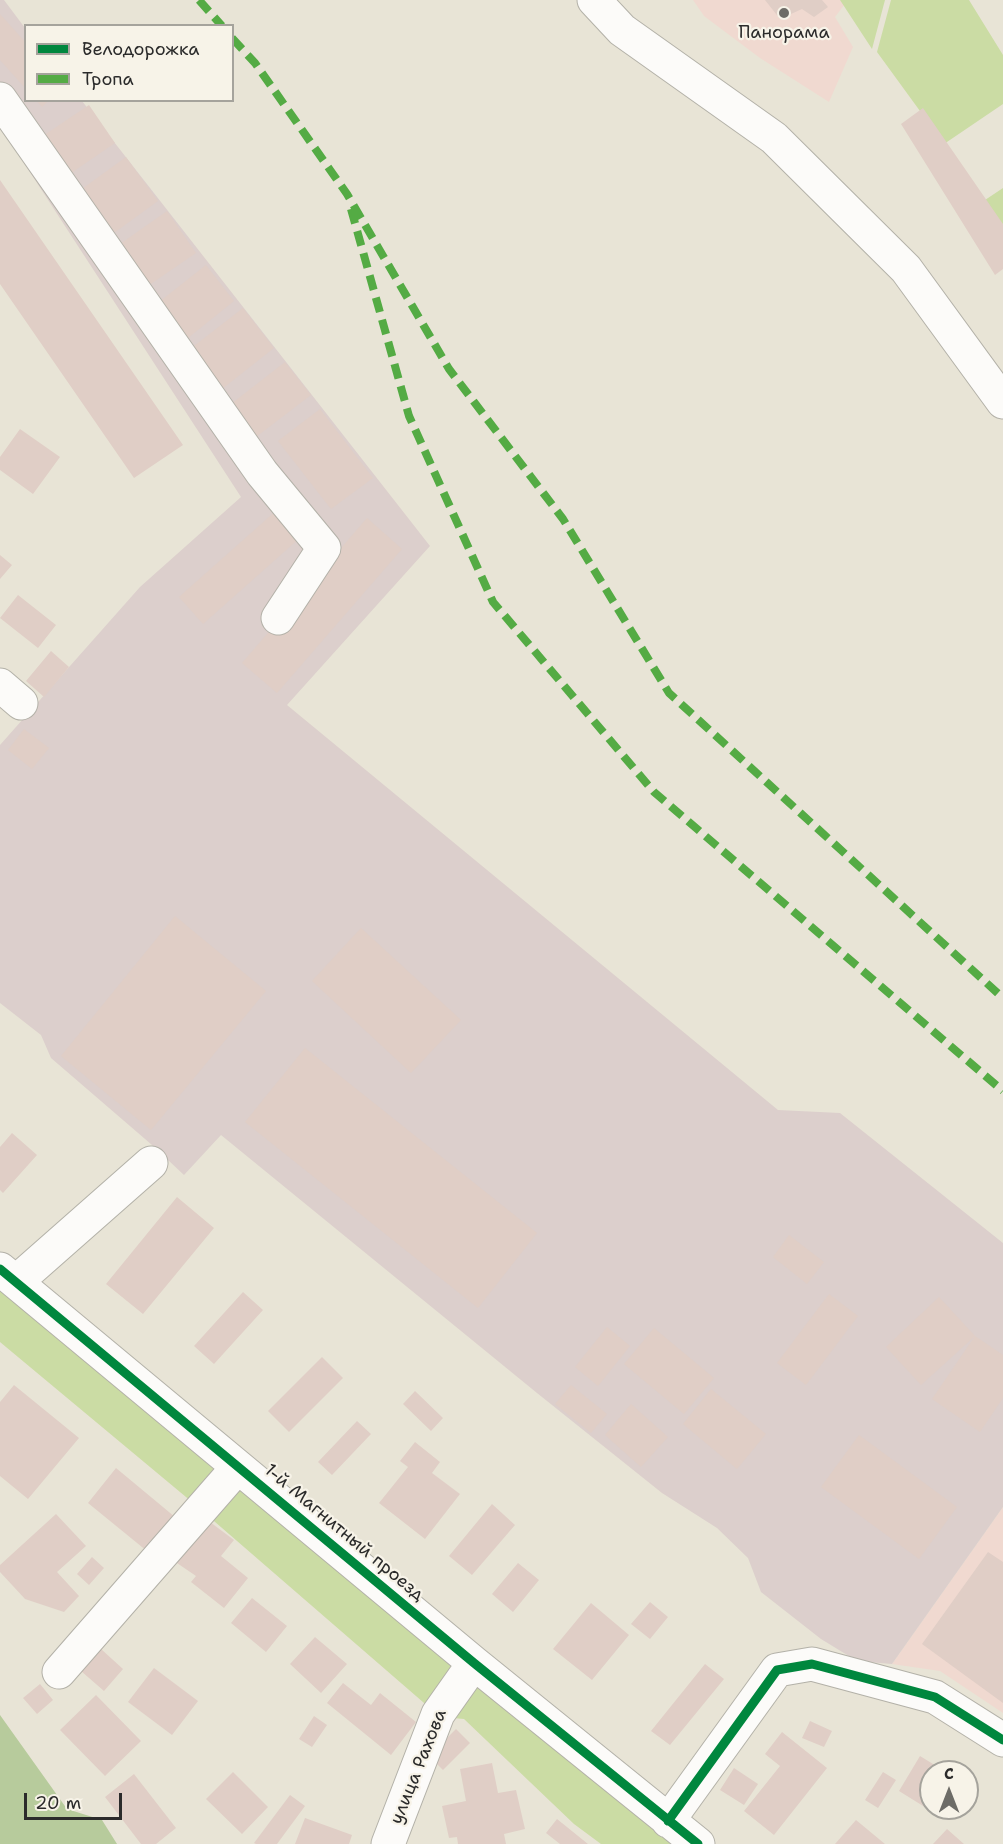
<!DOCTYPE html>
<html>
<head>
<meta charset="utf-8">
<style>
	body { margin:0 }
	#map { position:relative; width:1003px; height:1844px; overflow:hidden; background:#e8e4d6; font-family:"Shantell Sans",sans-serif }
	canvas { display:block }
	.legend { position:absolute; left:24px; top:24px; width:210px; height:78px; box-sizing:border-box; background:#f7f3e8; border:2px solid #a5a39c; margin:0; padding:8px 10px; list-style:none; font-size:18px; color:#2b2b2b }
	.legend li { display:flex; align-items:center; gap:12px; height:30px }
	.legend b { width:30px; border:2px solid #a5a39c }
	.north { position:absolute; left:919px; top:1760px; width:60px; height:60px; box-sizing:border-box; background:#f7f3e8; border:2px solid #a5a39c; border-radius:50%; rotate:0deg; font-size:16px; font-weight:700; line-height:24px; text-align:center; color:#2b2b2b }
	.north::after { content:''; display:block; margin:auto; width:21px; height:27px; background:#6d6c67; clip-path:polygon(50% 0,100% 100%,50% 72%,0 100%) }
	.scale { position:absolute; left:24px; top:1793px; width:98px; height:27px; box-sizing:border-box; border:3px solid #2b2b2b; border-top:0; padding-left:8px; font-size:18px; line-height:21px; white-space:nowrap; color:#2b2b2b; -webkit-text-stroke:4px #f7f3e8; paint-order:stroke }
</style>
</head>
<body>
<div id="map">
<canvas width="1003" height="1844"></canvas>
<ul class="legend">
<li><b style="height:8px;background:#00873e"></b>Велодорожка</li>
<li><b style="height:8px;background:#54ab44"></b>Тропа</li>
</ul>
<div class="north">С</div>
<div class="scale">20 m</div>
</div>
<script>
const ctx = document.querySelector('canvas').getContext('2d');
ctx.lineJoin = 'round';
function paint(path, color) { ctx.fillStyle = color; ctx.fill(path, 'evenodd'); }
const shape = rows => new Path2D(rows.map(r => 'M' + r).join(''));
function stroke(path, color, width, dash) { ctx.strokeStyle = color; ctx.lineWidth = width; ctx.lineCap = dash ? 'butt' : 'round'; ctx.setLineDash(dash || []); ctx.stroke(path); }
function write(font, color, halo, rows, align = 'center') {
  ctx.font = font + ' "Shantell Sans",sans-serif'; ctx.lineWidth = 4.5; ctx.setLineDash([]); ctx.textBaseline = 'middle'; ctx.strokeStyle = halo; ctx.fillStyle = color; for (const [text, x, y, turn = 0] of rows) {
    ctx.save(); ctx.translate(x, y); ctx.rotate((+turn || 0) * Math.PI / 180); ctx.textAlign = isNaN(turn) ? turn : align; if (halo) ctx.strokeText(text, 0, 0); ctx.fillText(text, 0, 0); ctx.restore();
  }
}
const built = shape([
	[693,0,848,0,835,17,853,47,829,102,760,58,704,16],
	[1003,1507,1003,1713,940,1671,892,1664]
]);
const industrial = shape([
	[0,0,4,0,25,28,26,100,82,101,430,546,287,705,778,1110,840,1113,1003,1243,1003,1507,892,1664,857,1661,821,1639,761,1592,748,1558,717,1528,662,1493,537,1393,221,1135,184,1175,152,1145,51,1058,41,1035,0,1003,0,745,140,587,241,497,0,126]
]);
const green = shape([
	[840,0,885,0,872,49],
	[891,0,969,0,1003,55,1003,104,944,144,877,52],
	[1003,188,1003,234,982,202],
	[0,1285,458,1664,431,1709,192,1502,0,1342],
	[481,1681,681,1844,601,1844,574,1824,464,1719,443,1717]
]);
const forest = shape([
	[0,1715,67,1809,102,1820,117,1844,0,1844]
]);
const building = shape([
	[765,0,822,0,828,7,814,17,802,9,780,19],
	[0,14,26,43,26,89,0,60],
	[36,100,49,100,42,107],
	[89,105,115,143,61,180,34,142],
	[923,108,1003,224,1003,269,995,275,901,124],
	[126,157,158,201,107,238,75,194],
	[0,180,183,445,134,478,0,284],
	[167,211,196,253,142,290,113,249],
	[206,265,234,301,183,342,154,306],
	[243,308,274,348,217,393,185,353],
	[285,362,311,395,256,437,231,404],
	[320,409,373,478,331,509,278,441],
	[20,429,60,457,33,494,0,470,0,457],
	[278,509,302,536,203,624,179,597],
	[367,518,402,549,277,693,242,663],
	[0,555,12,565,0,579],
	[18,595,56,625,38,648,0,618],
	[51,651,69,667,44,697,26,681],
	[24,729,49,748,32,769,8,750],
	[175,916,266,991,151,1130,61,1056],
	[361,928,461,1020,411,1073,312,981],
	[305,1048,537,1233,478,1308,245,1122],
	[12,1133,37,1155,3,1193,0,1190,0,1147],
	[177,1197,214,1228,143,1314,106,1284],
	[789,1235,824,1262,807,1284,773,1257],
	[243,1292,263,1310,214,1364,194,1346],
	[829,1294,858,1316,806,1385,777,1363],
	[939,1297,975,1336,921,1385,886,1347],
	[607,1327,630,1346,598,1386,575,1367],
	[654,1328,714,1378,684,1414,624,1364],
	[975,1336,1003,1355,1003,1398,980,1432,932,1399],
	[322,1357,343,1378,289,1432,268,1411],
	[14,1385,79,1438,28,1499,0,1476,0,1402],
	[571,1385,607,1414,591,1433,555,1404],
	[711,1389,766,1434,737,1469,683,1424],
	[415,1391,443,1418,431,1431,403,1404],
	[631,1404,668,1437,641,1467,605,1435],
	[357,1421,371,1434,332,1475,318,1462],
	[859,1435,957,1507,919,1559,821,1487],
	[415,1442,440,1462,432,1473,460,1494,425,1539,379,1503,408,1467,400,1461],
	[116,1468,181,1522,153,1556,88,1503],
	[492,1504,515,1525,472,1575,449,1556],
	[56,1514,86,1546,57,1572,79,1596,64,1612,25,1599,0,1572,0,1565],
	[206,1519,234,1540,221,1556,248,1578,224,1608,191,1582,196,1576,174,1561],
	[988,1552,1003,1562,1003,1703,922,1644],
	[92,1557,104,1568,89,1585,77,1574],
	[518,1563,539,1580,513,1612,492,1594],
	[252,1598,287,1626,266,1652,231,1623],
	[650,1602,668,1617,650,1639,631,1624],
	[591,1603,629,1635,592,1680,553,1649],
	[315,1637,347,1664,321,1693,290,1664],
	[101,1649,123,1669,104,1691,81,1671],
	[705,1664,724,1679,670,1745,651,1731],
	[154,1668,198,1701,172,1735,128,1702],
	[343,1683,371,1705,380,1693,416,1722,391,1755,327,1703],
	[40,1684,53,1700,37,1714,23,1698],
	[96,1695,141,1741,105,1776,60,1730],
	[314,1716,327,1725,312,1747,299,1739],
	[810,1721,832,1731,824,1747,802,1738],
	[456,1729,470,1743,443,1770,429,1756],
	[782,1732,827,1768,774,1835,744,1811,780,1766,765,1754],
	[920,1756,946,1772,931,1772,931,1808,940,1808,936,1814,899,1791],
	[492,1763,498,1793,516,1790,525,1829,504,1834,506,1844,458,1844,457,1837,449,1838,442,1806,466,1801,460,1769],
	[734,1768,758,1784,744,1805,720,1790],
	[233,1772,268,1807,242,1834,206,1799],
	[883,1772,896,1780,878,1808,865,1800],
	[134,1774,176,1828,156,1844,141,1844,105,1797],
	[290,1795,305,1806,277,1844,256,1844,254,1843],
	[305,1818,352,1835,349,1844,295,1844],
	[557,1819,588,1844,560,1844,546,1833],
	[856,1820,885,1844,835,1844],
	[947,1829,964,1844,933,1844]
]);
const minor = shape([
	[594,0,622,30,774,138,906,269,1003,402],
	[0,99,262,473,324,548,278,618],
	[0,685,21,703],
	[0,1269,474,1663,698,1844],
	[16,1282,151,1163],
	[59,1672,238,1467],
	[668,1821,777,1670,812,1664,935,1697,1003,1740],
	[388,1844,438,1714,474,1663]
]);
const quiet = shape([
	[199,0,222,26],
	[232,38,255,63,347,194,449,369,563,519,669,693,1003,998],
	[351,209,409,416,493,602,654,792,1003,1091]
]);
const cycleway = shape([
	[0,1269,474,1663,698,1844],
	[668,1821,777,1670,812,1664,935,1697,1003,1740]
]);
const markers = [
	[784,13,6,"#6d6c67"]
];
const poiNames = [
	["Панорама",784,33]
];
const streetNames = [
	["1-й Магнитный проезд",344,1533,40],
	["улица Рахова",419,1767,-68]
];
paint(built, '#f0d9d0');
paint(industrial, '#dccfcc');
paint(green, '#cbdca4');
paint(forest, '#b7cb9c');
paint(building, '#e0cec6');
stroke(minor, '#b3b1a8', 35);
stroke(minor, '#fcfbf9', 33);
stroke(quiet, '#54ab44', 8, [15, 8]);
stroke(cycleway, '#00873e', 9);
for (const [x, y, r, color] of markers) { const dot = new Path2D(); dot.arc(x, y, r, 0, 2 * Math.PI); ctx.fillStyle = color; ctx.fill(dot); stroke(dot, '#f7f3e8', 2); }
write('18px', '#2b2b2b', '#f7f3e8', poiNames);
write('18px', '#2b2b2b', '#f7f3e8', streetNames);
</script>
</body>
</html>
